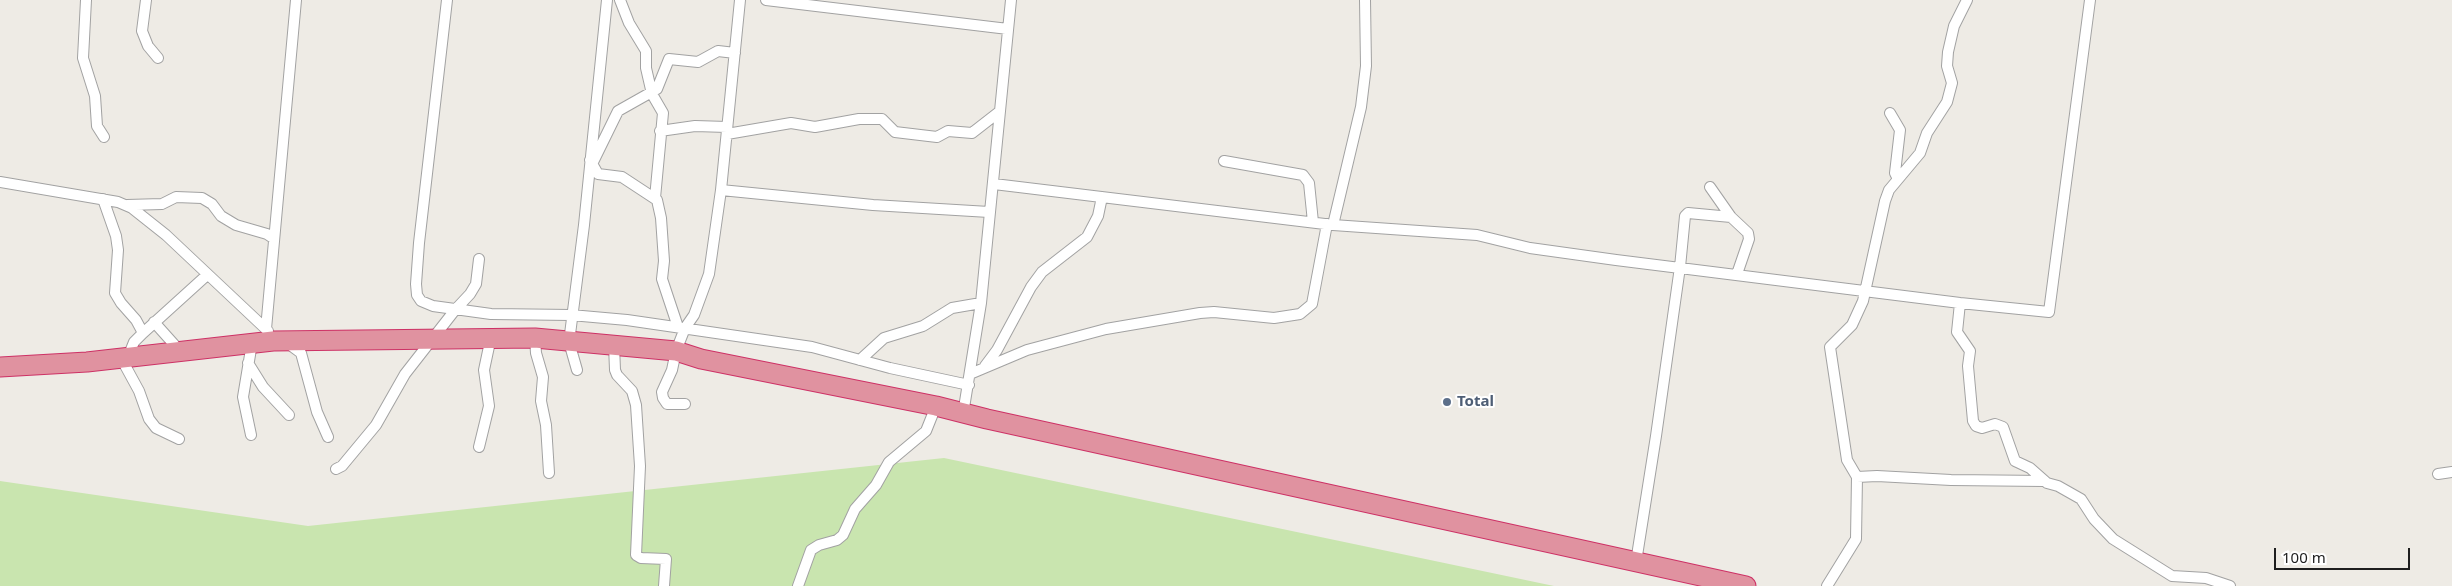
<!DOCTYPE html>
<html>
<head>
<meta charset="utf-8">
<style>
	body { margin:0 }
	#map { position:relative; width:2452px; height:586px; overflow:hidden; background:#eeebe5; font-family:"Noto Sans",sans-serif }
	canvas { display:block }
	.scale { position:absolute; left:2274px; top:548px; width:136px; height:22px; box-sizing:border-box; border:2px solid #1e1e1e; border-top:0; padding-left:6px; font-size:15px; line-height:18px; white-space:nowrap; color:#1e1e1e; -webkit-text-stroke:4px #fff; paint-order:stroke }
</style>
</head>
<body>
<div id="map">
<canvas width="2452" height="586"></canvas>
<div class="scale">100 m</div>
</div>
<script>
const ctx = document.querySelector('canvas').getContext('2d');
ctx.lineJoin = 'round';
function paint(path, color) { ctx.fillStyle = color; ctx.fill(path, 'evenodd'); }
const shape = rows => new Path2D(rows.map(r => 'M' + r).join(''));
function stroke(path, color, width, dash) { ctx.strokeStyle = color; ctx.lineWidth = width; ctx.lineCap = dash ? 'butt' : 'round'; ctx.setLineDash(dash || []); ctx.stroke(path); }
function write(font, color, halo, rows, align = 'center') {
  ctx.font = font + ' "Noto Sans",sans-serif'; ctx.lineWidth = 4; ctx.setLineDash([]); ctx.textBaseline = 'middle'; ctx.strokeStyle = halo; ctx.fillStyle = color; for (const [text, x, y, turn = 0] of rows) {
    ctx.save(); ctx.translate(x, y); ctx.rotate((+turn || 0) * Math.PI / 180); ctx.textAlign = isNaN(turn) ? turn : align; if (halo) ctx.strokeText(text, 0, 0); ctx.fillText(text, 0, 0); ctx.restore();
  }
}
const grass = shape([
	[944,458,1554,586,0,586,0,481,308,526]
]);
const street = shape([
	[86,0,83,58,95,96,97,126,104,137],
	[146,0,142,31,148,46,158,58],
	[447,0,419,243,416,284,417,295,421,301,433,306,491,314,571,315,627,320,812,347,890,368,969,385],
	[620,0,629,23,646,51,646,68,652,94,663,113,655,198],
	[766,0,1008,29],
	[1890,113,1900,130,1895,173,1898,179],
	[660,131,695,126,727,127],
	[727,134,791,123,815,127,859,119,882,119,895,132,937,137,948,131,972,133,999,112],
	[590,160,598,174,622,177,657,200,661,218,664,261,662,279,678,327],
	[1224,161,1303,175,1309,183,1313,222],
	[592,164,618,111,657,89,669,59,698,62,718,51,735,53],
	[0,182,118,202,132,208,166,235,268,331],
	[994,184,1333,225,1477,235,1530,248,1616,260,1960,303,2049,312,2090,0],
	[1710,187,1731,217,1748,233,1749,239,1737,274],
	[721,190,873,205,989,212],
	[103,199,116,236,118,250,115,293,121,303,136,320,143,333],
	[127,205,162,204,176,197,202,198,212,204,221,216,236,225,267,234,273,238],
	[1333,225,1361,107,1366,66,1365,0],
	[1960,303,1957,332,1970,351,1968,366,1973,421,1976,426,1982,428,1995,424,2003,427,2015,461,2030,468,2047,483,2058,486,2081,499,2094,519,2113,539,2172,576,2206,578,2230,586],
	[154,322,180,351],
	[266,329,296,0],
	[535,338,536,353,543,377,541,401,546,425,549,473],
	[286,342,301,353,317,412,328,437],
	[614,345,615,370,617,375,632,391,636,405,640,466,636,555,641,558,666,559,664,586],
	[128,357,134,342,143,333,207,275],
	[121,358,139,391,149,419,156,428,179,439],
	[860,360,884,338,923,326,952,308,981,303],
	[248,363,263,387,289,415],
	[985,366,997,350,1031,287,1042,272,1087,237,1098,216,1102,197],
	[577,370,569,342,584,225,607,0],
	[970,374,1027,350,1106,329,1200,313,1214,312,1274,318,1300,314,1312,304,1327,224],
	[685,404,667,404,663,398,662,392,672,370,676,351,685,328,694,315,709,274,721,190,740,0],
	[963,414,981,303,1011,0],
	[251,435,243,397,252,343],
	[479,447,489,406,484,370,491,337],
	[336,469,342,466,376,425,405,374,455,310,470,294,476,284,479,259],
	[2438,474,2452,472],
	[1857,477,1847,460,1830,347,1852,325,1863,301,1885,201,1889,190,1920,153,1927,133,1947,102,1952,83,1947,66,1948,52,1954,26,1967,0],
	[1636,562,1656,436,1680,267,1685,216,1688,213,1731,217],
	[798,586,811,550,819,545,837,540,843,535,855,509,876,485,889,462,926,431,936,406],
	[1827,586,1856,539,1857,477,1877,476,1951,480,2044,481]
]);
const highway = shape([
	[0,367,87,362,273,341,535,338,676,351,701,359,936,406,987,419,1746,586]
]);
const markers = [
	[1447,402,5,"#5c6f8a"]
];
const serviceNames = [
	["Total",1457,402]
];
paint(grass, '#c9e5af');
stroke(street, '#a2a2a2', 12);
stroke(highway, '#cd3165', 21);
stroke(street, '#fff', 10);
stroke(highway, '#e092a0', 19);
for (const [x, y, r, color] of markers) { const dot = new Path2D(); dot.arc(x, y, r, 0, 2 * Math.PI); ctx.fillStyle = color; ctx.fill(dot); stroke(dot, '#fff', 2); }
write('bold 15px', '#4e5e75', '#fff', serviceNames, 'left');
</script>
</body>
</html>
